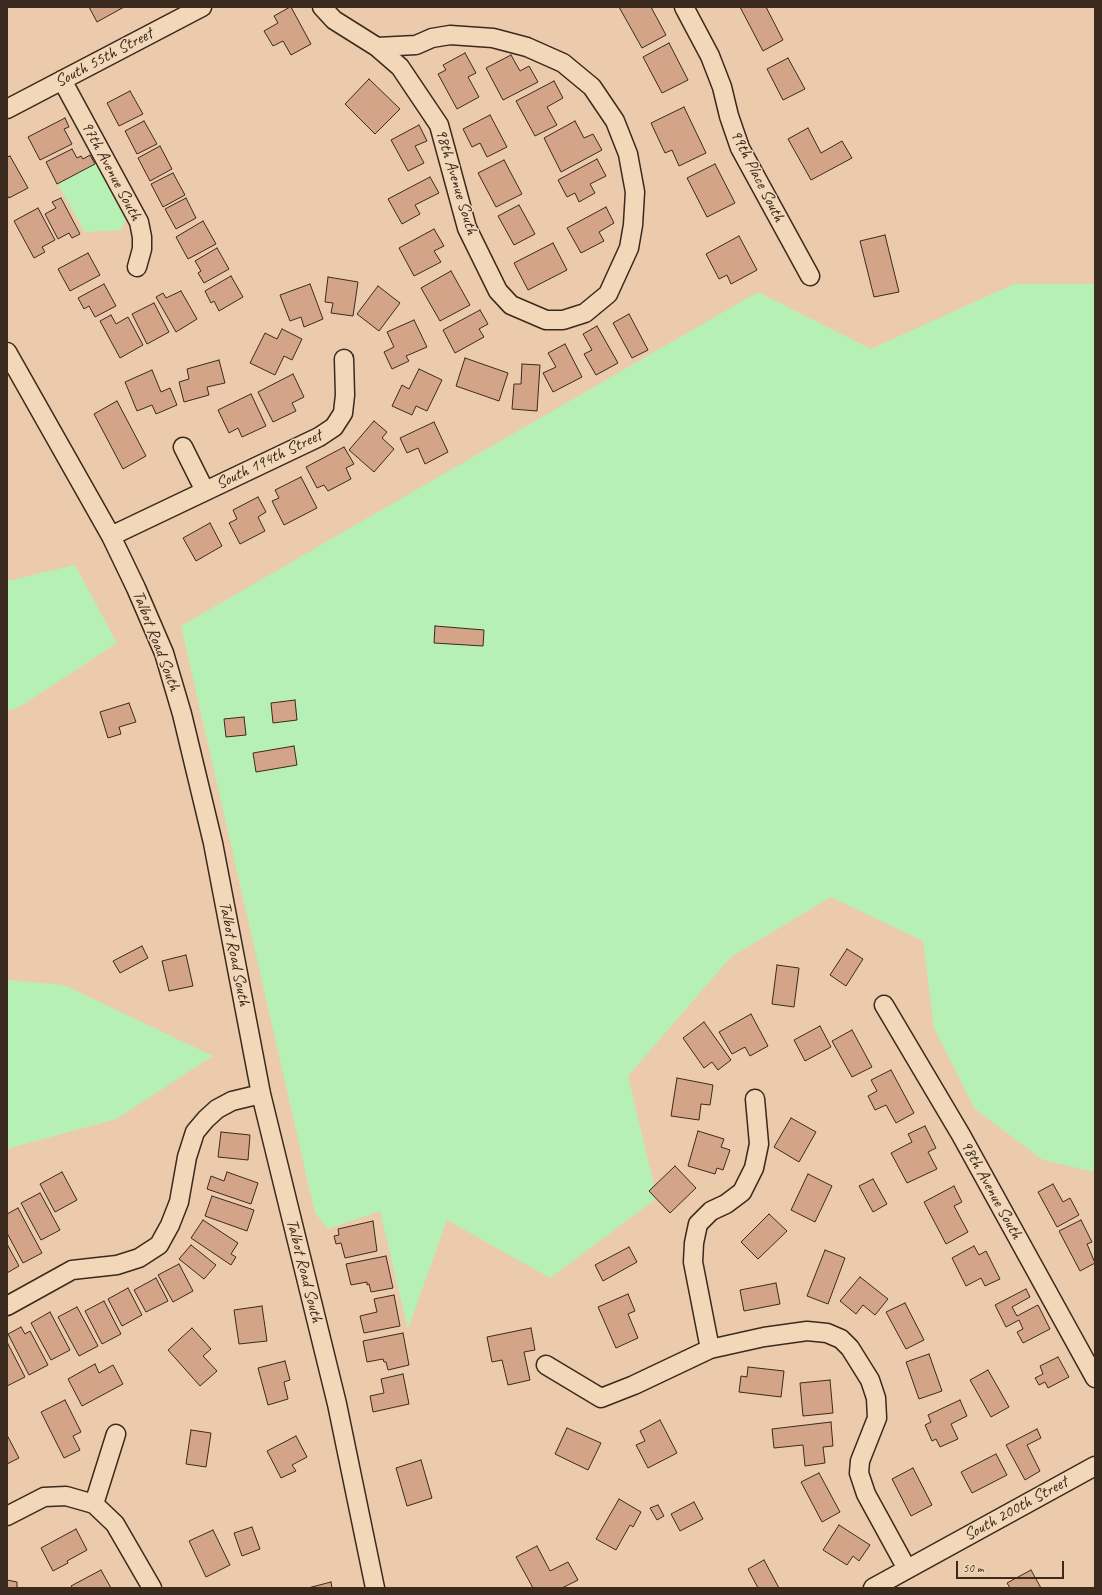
<!DOCTYPE html>
<html>
<head>
<meta charset="utf-8">
<style>
	body { margin:0 }
	#map { position:relative; width:1102px; height:1595px; overflow:hidden; background:#eccbac; font-family:Caveat,sans-serif }
	canvas { display:block }
	.frame { position:absolute; inset:0; border:8px solid #3b2a1e; pointer-events:none }
	.scale { position:absolute; left:956px; top:1561px; width:108px; height:18px; box-sizing:border-box; border:2px solid #3b2a1e; border-top:0; padding-left:5px; font-size:12px; line-height:14px; white-space:nowrap; color:#3b2a1e; -webkit-text-stroke:3px #f2d8b9; paint-order:stroke }
</style>
</head>
<body>
<div id="map">
<canvas width="1102" height="1595"></canvas>
<div class="frame"></div>
<div class="scale">50 m</div>
</div>
<script>
const ctx = document.querySelector('canvas').getContext('2d');
ctx.lineJoin = 'round';
function paint(path, color) { ctx.fillStyle = color; ctx.fill(path, 'evenodd'); }
const shape = rows => new Path2D(rows.map(r => 'M' + r).join(''));
function stroke(path, color, width, dash) { ctx.strokeStyle = color; ctx.lineWidth = width; ctx.lineCap = dash ? 'butt' : 'round'; ctx.setLineDash(dash || []); ctx.stroke(path); }
function write(font, color, halo, rows, align = 'center') {
  ctx.font = font + ' Caveat,sans-serif'; ctx.lineWidth = 3; ctx.setLineDash([]); ctx.textBaseline = 'middle'; ctx.strokeStyle = halo; ctx.fillStyle = color; for (const [text, x, y, turn = 0] of rows) {
    ctx.save(); ctx.translate(x, y); ctx.rotate((+turn || 0) * Math.PI / 180); ctx.textAlign = isNaN(turn) ? turn : align; if (halo) ctx.strokeText(text, 0, 0); ctx.fillText(text, 0, 0); ctx.restore();
  }
}
const green = shape([
	[97,162,125,212,126,219,121,230,85,232,58,185],
	[1014,284,1095,284,1095,1172,1043,1160,975,1109,934,1028,923,941,831,897,731,957,628,1076,657,1198,550,1278,447,1220,408,1329,380,1211,328,1229,315,1213,181,626,758,292,871,349],
	[75,565,117,643,21,706,7,711,7,581],
	[7,980,64,985,213,1056,116,1119,7,1149]
]);
const building = shape([
	[89,7,124,7,97,22,89,7],
	[290,7,291,7,311,44,291,55,283,41,273,46,264,31,278,23,274,16,290,7],
	[619,7,651,7,666,35,642,48,619,7],
	[740,7,766,7,783,40,763,51,740,7],
	[669,43,688,80,662,93,643,57,669,43],
	[465,53,476,73,468,77,479,97,457,109,438,74,446,70,443,65,465,53],
	[511,55,520,71,529,66,538,82,503,100,486,68,511,55],
	[788,58,805,89,783,100,767,69,788,58],
	[369,79,400,109,375,134,345,104,369,79],
	[554,81,563,98,547,107,557,125,535,136,516,101,554,81],
	[130,91,143,114,119,126,107,103,130,91],
	[684,107,706,153,679,166,672,150,665,153,651,123,684,107],
	[490,115,507,147,487,157,480,143,472,147,463,129,490,115],
	[65,118,69,127,64,129,72,144,40,160,28,137,65,118],
	[144,121,157,144,137,154,125,131,144,121],
	[575,121,584,138,593,134,602,150,561,172,544,138,575,121],
	[419,125,427,141,415,146,424,163,408,171,391,140,419,125],
	[808,128,821,153,842,141,852,158,811,180,788,139,808,128],
	[160,146,172,169,150,181,138,158,160,146],
	[72,149,77,158,81,156,83,159,90,155,95,164,57,184,46,162,72,149],
	[10,156,28,188,9,198,7,195,7,157,10,156],
	[597,159,606,176,590,184,595,193,579,202,575,193,567,197,558,180,597,159],
	[504,160,522,194,496,207,478,173,504,160],
	[715,164,735,203,707,217,687,178,715,164],
	[173,173,185,195,163,207,151,184,173,173],
	[430,177,439,193,415,205,420,214,402,224,388,199,430,177],
	[61,198,80,234,72,238,69,233,58,239,45,214,56,208,52,202,61,198],
	[186,198,196,218,176,229,165,209,186,198],
	[519,205,535,234,514,245,498,216,519,205],
	[606,207,614,223,599,232,604,241,581,253,567,228,606,207],
	[38,208,55,240,42,247,45,252,34,258,14,221,38,208],
	[203,221,216,244,188,259,176,237,203,221],
	[434,229,444,246,434,251,441,262,414,276,399,248,434,229],
	[885,235,899,292,874,297,860,241,885,235],
	[739,236,757,270,731,284,727,275,719,279,706,254,739,236],
	[553,243,567,270,528,290,514,263,553,243],
	[217,248,229,269,204,283,198,273,201,271,195,261,217,248],
	[88,253,100,275,70,291,58,269,88,253],
	[451,271,470,305,440,321,421,288,451,271],
	[231,276,243,297,219,311,214,301,211,303,205,291,231,276],
	[328,277,358,282,353,316,331,313,333,303,325,302,328,277],
	[104,284,116,306,95,317,89,306,84,309,78,298,104,284],
	[310,284,323,319,304,327,301,317,290,321,280,295,310,284],
	[378,286,400,303,379,331,357,314,378,286],
	[181,291,197,319,176,332,156,297,163,293,166,298,181,291],
	[154,303,169,332,147,344,132,314,154,303],
	[480,310,488,324,479,329,484,337,455,353,443,330,480,310],
	[629,314,648,350,632,358,613,323,629,314],
	[111,315,116,324,128,317,143,345,120,358,100,321,111,315],
	[414,320,427,347,406,356,409,361,392,369,384,352,394,347,387,332,414,320],
	[597,326,618,363,596,375,584,354,592,350,583,334,597,326],
	[282,329,302,339,292,360,284,356,275,375,250,363,265,333,277,339,282,329],
	[565,344,582,377,553,392,543,373,556,367,548,353,565,344],
	[465,358,508,373,499,401,456,386,465,358],
	[219,360,225,383,207,387,209,395,184,402,179,382,189,379,187,369,219,360],
	[522,364,540,365,537,411,512,409,514,384,521,384,522,364],
	[419,369,442,380,427,411,416,406,412,415,392,406,402,385,409,389,419,369],
	[152,370,161,392,170,388,177,405,156,414,152,405,137,411,125,382,152,370],
	[293,374,304,397,292,403,296,411,273,422,258,392,293,374],
	[251,394,266,426,242,437,238,428,229,433,218,410,251,394],
	[117,401,146,456,123,469,94,414,117,401],
	[374,421,387,432,382,438,394,449,374,472,349,450,374,421],
	[434,422,448,452,425,464,418,448,407,453,400,438,434,422],
	[344,447,354,464,346,468,351,479,328,491,324,485,317,488,306,467,344,447],
	[301,477,317,508,284,525,272,501,279,498,275,490,301,477],
	[258,497,266,512,258,517,265,531,240,544,229,523,237,519,233,510,258,497],
	[210,523,222,546,196,561,183,538,210,523],
	[435,626,484,630,483,646,434,643,435,626],
	[295,700,297,720,273,723,271,703,295,700],
	[129,703,136,722,119,727,121,734,108,738,100,712,129,703],
	[244,717,246,735,226,737,224,719,244,717],
	[294,746,297,765,256,772,253,753,294,746],
	[142,946,148,958,120,973,113,961,142,946],
	[847,949,863,959,846,986,830,975,847,949],
	[186,955,193,986,169,991,162,961,186,955],
	[777,965,799,968,794,1007,772,1004,777,965],
	[751,1014,768,1046,750,1056,745,1047,732,1054,719,1032,751,1014],
	[704,1022,731,1060,718,1070,712,1062,704,1068,683,1038,704,1022],
	[820,1026,831,1047,805,1061,794,1040,820,1026],
	[852,1030,872,1067,852,1077,832,1041,852,1030],
	[891,1070,914,1113,896,1123,886,1105,875,1110,868,1096,877,1091,871,1080,891,1070],
	[677,1078,713,1085,710,1105,701,1104,699,1120,671,1116,677,1078],
	[791,1118,816,1132,799,1162,774,1147,791,1118],
	[925,1126,936,1148,928,1152,937,1169,907,1183,891,1153,912,1142,908,1134,925,1126],
	[698,1131,724,1139,721,1147,730,1150,723,1170,717,1168,715,1174,688,1166,698,1131],
	[221,1132,250,1135,248,1160,218,1157,221,1132],
	[675,1166,696,1188,670,1213,649,1191,675,1166],
	[62,1172,77,1200,55,1212,40,1184,62,1172],
	[227,1172,258,1183,251,1204,207,1189,211,1176,224,1181,227,1172],
	[808,1174,832,1186,815,1222,791,1210,808,1174],
	[873,1179,887,1204,873,1212,859,1186,873,1179],
	[1053,1184,1063,1202,1070,1198,1079,1215,1057,1227,1038,1192,1053,1184],
	[954,1186,962,1202,954,1206,968,1232,946,1244,924,1202,954,1186],
	[40,1193,60,1230,41,1240,21,1203,40,1193],
	[212,1196,254,1210,247,1231,205,1216,212,1196],
	[18,1208,42,1253,23,1263,7,1233,7,1214,18,1208],
	[769,1214,787,1231,758,1259,741,1242,769,1214],
	[203,1220,238,1243,231,1254,236,1257,231,1265,191,1238,203,1220],
	[1081,1220,1092,1242,1087,1244,1095,1263,1080,1271,1059,1231,1081,1220],
	[373,1221,377,1251,345,1258,341,1243,336,1244,334,1236,339,1235,338,1229,373,1221],
	[7,1244,19,1266,7,1273,7,1244],
	[191,1245,216,1265,204,1279,179,1259,191,1245],
	[974,1246,979,1255,986,1251,1000,1279,985,1286,981,1278,966,1286,952,1258,974,1246],
	[629,1247,637,1262,603,1281,595,1265,629,1247],
	[825,1250,845,1258,828,1304,807,1296,825,1250],
	[386,1256,393,1288,371,1292,369,1284,367,1285,367,1282,351,1285,346,1264,386,1256],
	[179,1264,193,1291,173,1302,158,1275,179,1264],
	[860,1277,888,1299,875,1315,863,1305,856,1314,840,1301,860,1277],
	[156,1278,168,1301,146,1312,134,1290,156,1278],
	[776,1283,780,1304,744,1311,740,1290,776,1283],
	[128,1288,142,1315,122,1326,108,1299,128,1288],
	[1026,1289,1030,1297,1012,1307,1017,1316,1038,1305,1050,1329,1023,1343,1017,1332,1023,1329,1019,1320,1006,1327,995,1305,1026,1289],
	[628,1294,635,1311,628,1314,638,1338,616,1348,598,1307,628,1294],
	[394,1295,400,1326,364,1333,360,1316,377,1312,374,1299,394,1295],
	[104,1301,121,1334,102,1344,85,1311,104,1301],
	[905,1303,924,1340,906,1349,886,1312,905,1303],
	[262,1306,267,1341,239,1344,234,1310,262,1306],
	[77,1307,98,1346,79,1356,58,1317,77,1307],
	[50,1312,70,1350,51,1360,31,1323,50,1312],
	[21,1327,25,1334,30,1331,48,1365,29,1375,8,1334,21,1327],
	[192,1328,211,1349,203,1356,217,1371,200,1386,168,1350,192,1328],
	[531,1328,535,1350,524,1352,530,1380,508,1385,502,1360,492,1362,487,1337,531,1328],
	[403,1333,409,1365,388,1370,386,1362,384,1362,383,1359,367,1362,363,1341,403,1333],
	[8,1344,25,1377,7,1386,7,1345,8,1344],
	[929,1354,942,1391,919,1399,906,1362,929,1354],
	[1058,1357,1069,1377,1048,1388,1045,1382,1039,1385,1035,1378,1043,1374,1040,1366,1058,1357],
	[285,1361,290,1380,284,1382,288,1399,268,1405,258,1368,285,1361],
	[95,1364,99,1373,113,1365,123,1384,82,1406,68,1379,95,1364],
	[748,1367,784,1371,781,1397,739,1392,741,1376,747,1377,748,1367],
	[988,1370,1009,1407,991,1417,970,1380,988,1370],
	[403,1374,409,1404,373,1412,370,1396,384,1393,381,1379,403,1374],
	[830,1380,833,1413,803,1416,800,1383,830,1380],
	[65,1400,81,1432,73,1436,80,1450,64,1458,41,1412,65,1400],
	[960,1400,967,1416,951,1424,958,1439,940,1447,936,1439,932,1441,925,1425,931,1422,928,1415,960,1400],
	[660,1420,677,1453,648,1468,636,1445,645,1441,640,1431,660,1420],
	[831,1422,833,1446,823,1447,825,1463,805,1466,803,1445,774,1448,772,1429,831,1422],
	[567,1428,601,1443,588,1470,555,1454,567,1428],
	[1037,1429,1041,1438,1027,1445,1040,1471,1025,1480,1006,1445,1037,1429],
	[191,1430,211,1433,206,1467,186,1464,191,1430],
	[7,1435,19,1458,7,1464,7,1435],
	[296,1436,307,1457,292,1465,296,1471,281,1478,267,1451,296,1436],
	[996,1454,1007,1475,972,1493,961,1472,996,1454],
	[421,1460,432,1498,407,1506,396,1468,421,1460],
	[913,1468,932,1505,911,1516,892,1479,913,1468],
	[819,1473,840,1512,822,1522,801,1482,819,1473],
	[619,1499,641,1512,633,1527,630,1525,616,1550,596,1539,619,1499],
	[694,1502,703,1519,680,1531,671,1514,694,1502],
	[658,1505,664,1516,657,1520,650,1508,658,1505],
	[839,1525,870,1545,859,1561,853,1556,847,1565,823,1550,839,1525],
	[252,1527,260,1549,242,1556,234,1533,252,1527],
	[76,1529,87,1550,67,1561,68,1563,53,1571,41,1548,76,1529],
	[213,1530,230,1565,206,1577,189,1541,213,1530],
	[537,1546,550,1571,568,1562,578,1580,562,1588,533,1588,516,1557,537,1546],
	[764,1560,779,1588,758,1588,748,1569,764,1560],
	[101,1570,111,1588,72,1588,71,1586,101,1570],
	[1031,1570,1041,1588,1010,1588,1007,1583,1031,1570],
	[7,1580,17,1582,17,1588,7,1588,7,1580],
	[331,1582,332,1588,308,1588,331,1582]
]);
const minor = shape([
	[322,7,334,20,377,47,400,67,439,125,467,228,498,291,511,305,546,320,563,320,585,313,608,294,629,248,633,225,635,192,628,154,615,121,592,87,563,63,527,47,493,38,450,35,432,38,416,45,377,47],
	[684,7,710,56,722,87,729,116,740,148,810,276],
	[62,80,139,222,142,237,142,249,137,267],
	[7,109,202,7],
	[7,352,111,536,136,588,164,653,182,714,213,843,261,1094,337,1404,375,1588],
	[183,447,205,491],
	[111,536,319,437,334,427,343,413,345,395,344,359],
	[884,1005,961,1135,1095,1378],
	[7,1306,72,1270,117,1265,139,1258,159,1245,170,1225,179,1202,187,1157,195,1132,206,1119,217,1109,232,1101,261,1094],
	[710,1349,693,1262,694,1243,698,1224,711,1211,726,1204,742,1192,754,1168,759,1144,755,1099],
	[546,1365,601,1398,634,1385,710,1349,764,1337,807,1331,827,1333,841,1339,850,1348,870,1380,876,1398,877,1418,860,1461,859,1473,866,1494,907,1569],
	[94,1504,115,1524,152,1588],
	[7,1516,44,1497,66,1496,94,1504,116,1434],
	[873,1588,1095,1466]
]);
const streetNames = [
	["South 55th Street",104,58,-28],
	["97th Avenue South",111,171,62],
	["99th Place South",757,176,63],
	["98th Avenue South",456,182,73],
	["South 194th Street",269,460,-26],
	["Talbot Road South",156,641,69],
	["Talbot Road South",234,954,79],
	["98th Avenue South",991,1190,61],
	["Talbot Road South",304,1271,76],
	["South 200th Street",1016,1509,-29]
];
paint(green, '#b6f0b4');
paint(building, '#d3a488');
stroke(building, '#3b2a1e', 1);
stroke(minor, '#3b2a1e', 21);
stroke(minor, '#f2d8b9', 18);
write('17px', '#3b2a1e', '#f2d8b9', streetNames);
</script>
</body>
</html>
